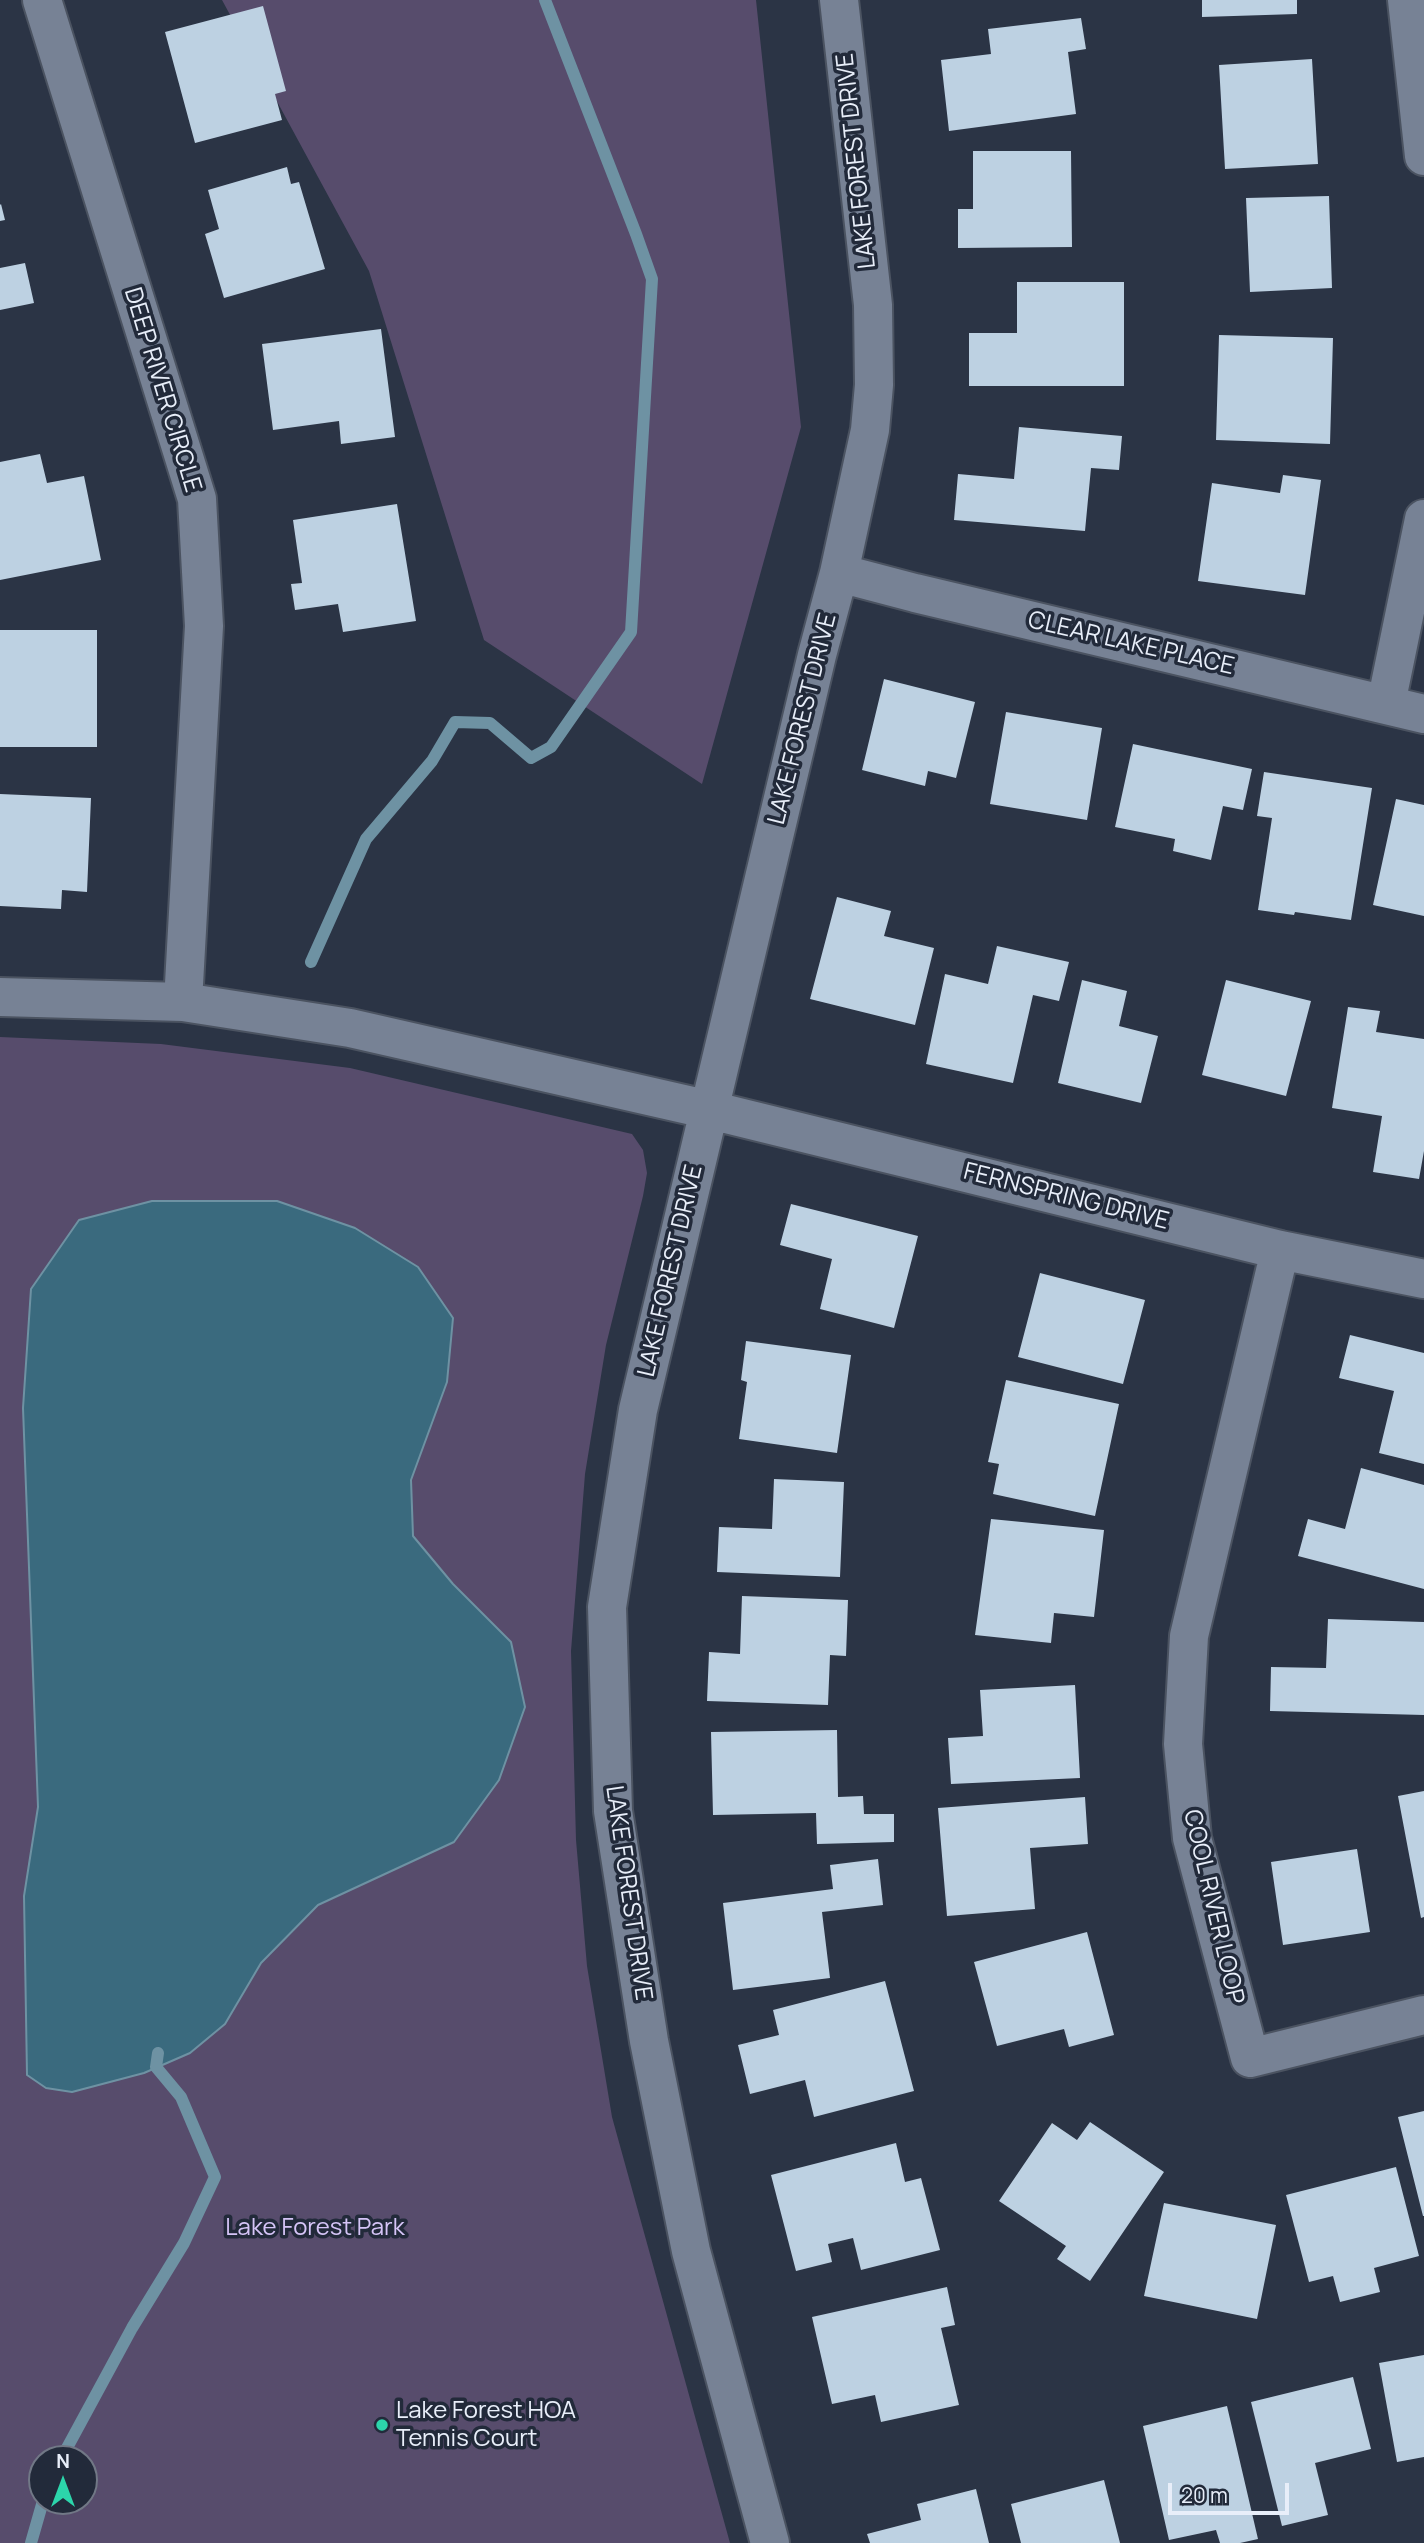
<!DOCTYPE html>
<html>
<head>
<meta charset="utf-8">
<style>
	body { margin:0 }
	#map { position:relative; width:1424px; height:2543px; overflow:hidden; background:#2b3445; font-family:Manrope,sans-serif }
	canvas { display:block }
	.north { position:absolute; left:28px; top:2445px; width:70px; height:70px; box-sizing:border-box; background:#222a3a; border:2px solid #717886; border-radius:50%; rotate:0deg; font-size:19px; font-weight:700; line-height:28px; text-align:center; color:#e8eef9 }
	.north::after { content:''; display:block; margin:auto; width:24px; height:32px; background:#2cd5ab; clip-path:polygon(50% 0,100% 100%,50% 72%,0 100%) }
	.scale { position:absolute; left:1168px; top:2483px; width:121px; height:32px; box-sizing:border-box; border:4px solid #e8eef9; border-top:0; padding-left:9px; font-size:21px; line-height:24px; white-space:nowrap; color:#e8eef9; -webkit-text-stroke:5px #222a3a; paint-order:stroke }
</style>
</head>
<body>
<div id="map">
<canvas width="1424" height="2543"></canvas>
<div class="north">N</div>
<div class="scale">20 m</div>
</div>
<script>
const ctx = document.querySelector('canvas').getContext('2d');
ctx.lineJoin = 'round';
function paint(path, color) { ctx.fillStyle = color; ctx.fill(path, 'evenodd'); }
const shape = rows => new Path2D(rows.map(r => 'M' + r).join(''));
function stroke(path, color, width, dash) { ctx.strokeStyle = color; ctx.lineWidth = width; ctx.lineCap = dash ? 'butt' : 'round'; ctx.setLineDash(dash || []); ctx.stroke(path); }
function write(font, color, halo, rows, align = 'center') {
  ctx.font = font + ' Manrope,sans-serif'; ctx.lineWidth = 7; ctx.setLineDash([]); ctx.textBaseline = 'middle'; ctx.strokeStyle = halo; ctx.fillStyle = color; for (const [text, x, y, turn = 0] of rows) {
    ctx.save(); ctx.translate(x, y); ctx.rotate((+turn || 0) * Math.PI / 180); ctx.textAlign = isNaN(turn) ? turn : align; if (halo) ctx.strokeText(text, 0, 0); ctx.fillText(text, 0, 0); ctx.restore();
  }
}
const green = shape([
	[222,0,756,0,801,427,702,784,484,640,369,271],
	[0,1037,161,1044,350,1068,632,1134,643,1150,647,1173,643,1196,606,1345,585,1474,571,1651,576,1840,587,1966,612,2117,730,2543,0,2543],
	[42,2459,84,2459,84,2501,42,2501]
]);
const water = shape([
	[152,1201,277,1201,355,1228,418,1267,453,1318,447,1382,411,1480,413,1536,453,1584,511,1642,525,1707,499,1780,454,1842,318,1905,261,1963,225,2024,190,2053,144,2073,72,2092,46,2088,27,2075,24,1896,38,1807,23,1408,31,1289,79,1220,152,1201]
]);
const stream = shape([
	[311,962,366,839,432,761,455,722,490,723,531,758,551,747,631,632,652,279,636,234,545,0],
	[61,2459,132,2328,184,2243,215,2177,181,2097,156,2067,158,2053],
	[31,2543,43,2501]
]);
const building = shape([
	[1202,0,1297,0,1297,14,1202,17],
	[263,6,286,91,275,94,282,120,195,143,165,32],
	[1081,18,1086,49,1068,52,1076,114,949,131,941,60,991,54,988,29],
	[1312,59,1318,164,1225,169,1219,65],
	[973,151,1071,151,1072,247,958,248,958,209,973,209],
	[287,167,291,184,299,182,325,269,224,298,205,234,219,229,208,190],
	[1329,196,1332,288,1250,292,1246,198],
	[1,204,5,220,0,221,0,205],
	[25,263,34,303,0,310,0,268],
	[1017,282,1124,282,1124,386,969,386,969,333,1017,333],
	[381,329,395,437,341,444,339,421,273,430,262,344],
	[1219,335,1333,338,1330,444,1216,440],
	[1019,427,1122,436,1119,470,1091,468,1085,531,954,520,958,474,1014,479],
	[40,454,47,483,84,476,101,560,0,580,0,462],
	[1283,475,1321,480,1305,595,1198,581,1212,483,1280,493],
	[397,504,416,621,343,632,338,604,295,610,291,584,302,583,293,520],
	[0,630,97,630,97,747,0,747],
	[884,679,975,702,956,778,928,771,925,786,862,770],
	[1006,712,1102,728,1087,820,990,804],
	[1133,744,1252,769,1243,810,1223,806,1211,860,1173,851,1175,839,1115,827],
	[1264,772,1372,788,1351,920,1295,912,1294,915,1258,910,1272,818,1257,816],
	[0,794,91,798,87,892,62,890,61,909,0,906],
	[1396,799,1424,805,1424,916,1373,905],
	[837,897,891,911,884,936,934,948,915,1025,810,999],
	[997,946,1069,962,1059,1001,1033,995,1013,1083,926,1064,945,974,988,984],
	[1082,980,1127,991,1119,1026,1158,1036,1141,1103,1058,1083],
	[1226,980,1311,1001,1286,1096,1202,1075],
	[1348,1007,1380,1011,1376,1032,1424,1039,1424,1151,1419,1179,1373,1172,1382,1116,1332,1108],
	[791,1204,918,1236,894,1328,820,1309,832,1259,780,1245],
	[1040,1273,1145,1300,1123,1384,1018,1357],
	[1350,1335,1424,1353,1424,1464,1379,1453,1394,1391,1339,1378],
	[746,1341,851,1355,837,1453,739,1439,747,1382,741,1380],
	[1006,1380,1119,1404,1095,1516,993,1494,999,1464,988,1462],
	[1361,1468,1424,1485,1424,1589,1298,1556,1308,1519,1345,1529],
	[774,1479,844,1482,840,1577,717,1572,719,1527,772,1529],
	[991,1519,1104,1530,1094,1617,1054,1613,1051,1643,975,1635],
	[742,1596,848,1600,846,1656,830,1655,828,1705,707,1701,709,1652,740,1654],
	[1328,1619,1424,1622,1424,1715,1270,1711,1271,1667,1326,1668],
	[1075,1685,1080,1778,951,1784,948,1738,983,1736,980,1690],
	[837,1730,838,1797,863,1796,864,1814,894,1814,894,1842,817,1844,816,1813,713,1815,711,1732],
	[1424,1791,1424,1917,1421,1918,1398,1796],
	[1085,1797,1088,1844,1030,1848,1035,1909,947,1916,938,1808],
	[1357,1849,1370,1932,1283,1945,1271,1862],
	[878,1859,883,1905,822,1912,830,1978,733,1990,723,1903,833,1889,830,1865],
	[1087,1932,1114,2035,1069,2047,1064,2029,997,2046,974,1962],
	[885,1981,914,2091,814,2117,805,2080,750,2094,738,2045,779,2035,773,2010],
	[1424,2111,1424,2216,1423,2216,1398,2117],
	[1090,2122,1164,2172,1090,2281,1057,2259,1066,2246,999,2201,1052,2123,1077,2140],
	[896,2143,905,2182,921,2178,940,2250,861,2270,853,2238,828,2244,832,2262,796,2271,771,2175],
	[1396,2167,1419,2256,1374,2268,1380,2292,1340,2302,1333,2276,1309,2282,1286,2195],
	[1164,2203,1276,2225,1257,2319,1144,2296],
	[947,2287,955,2325,941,2328,959,2405,881,2422,875,2395,832,2404,812,2317],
	[1424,2355,1424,2457,1397,2462,1379,2363],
	[1353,2377,1371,2449,1315,2463,1328,2515,1282,2526,1251,2402],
	[1227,2406,1258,2539,1240,2543,1220,2543,1216,2530,1169,2540,1143,2426],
	[1104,2480,1120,2543,1021,2543,1011,2504],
	[976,2489,989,2543,870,2543,867,2534,921,2520,917,2504]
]);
const minor = shape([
	[42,0,197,499,204,626,183,1002],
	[1407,0,1424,156],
	[839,573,915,593,1424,714],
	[1386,704,1424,519],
	[0,997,183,1002,350,1028,710,1110,1280,1250,1424,1279],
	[1280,1250,1189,1636,1183,1744,1192,1838,1250,2058,1424,2015],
	[770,2543,691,2251,649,2041,613,1811,607,1607,638,1410,817,655,839,573,870,430,874,385,873,305,839,0]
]);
const markers = [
	[382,2425,7,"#2cd5ab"]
];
const streetNames = [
	["LAKE FOREST DRIVE",857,161,-96],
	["DEEP RIVER CIRCLE",162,390,73],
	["CLEAR LAKE PLACE",1131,644,13],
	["LAKE FOREST DRIVE",803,719,-76],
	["FERNSPRING DRIVE",1066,1197,14],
	["LAKE FOREST DRIVE",671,1271,-77],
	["LAKE FOREST DRIVE",628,1893,82],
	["COOL RIVER LOOP",1213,1907,77]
];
const parkNames = [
	["Lake Forest Park",315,2228]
];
const poiNames = [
	["Lake Forest HOA",396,2411],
	["Tennis Court",396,2439]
];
paint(green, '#574c6c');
paint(water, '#3a6a7e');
stroke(water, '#6e92a3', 2);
stroke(stream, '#6e92a3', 12);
paint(building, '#bdd1e2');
stroke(minor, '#4b5361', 42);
stroke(minor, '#778295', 38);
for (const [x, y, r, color] of markers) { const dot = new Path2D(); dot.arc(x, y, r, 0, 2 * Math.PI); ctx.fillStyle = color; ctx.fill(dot); stroke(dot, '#222a3a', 2.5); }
write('24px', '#e8eef9', '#222a3a', streetNames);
write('24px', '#d5c4f7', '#222a3a', parkNames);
write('24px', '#e8eef9', '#222a3a', poiNames, 'left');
</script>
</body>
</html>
